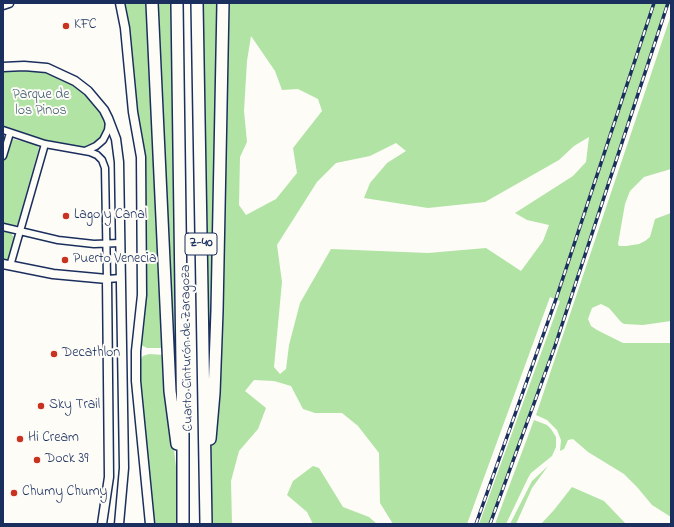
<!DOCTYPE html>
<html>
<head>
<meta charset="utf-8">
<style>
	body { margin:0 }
	#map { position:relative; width:674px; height:527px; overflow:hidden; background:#fdfcf7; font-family:"Indie Flower",sans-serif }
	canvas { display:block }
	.frame { position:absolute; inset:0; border:4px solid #1b2f5e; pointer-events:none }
</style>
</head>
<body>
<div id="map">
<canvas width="674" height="527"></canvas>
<div class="frame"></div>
</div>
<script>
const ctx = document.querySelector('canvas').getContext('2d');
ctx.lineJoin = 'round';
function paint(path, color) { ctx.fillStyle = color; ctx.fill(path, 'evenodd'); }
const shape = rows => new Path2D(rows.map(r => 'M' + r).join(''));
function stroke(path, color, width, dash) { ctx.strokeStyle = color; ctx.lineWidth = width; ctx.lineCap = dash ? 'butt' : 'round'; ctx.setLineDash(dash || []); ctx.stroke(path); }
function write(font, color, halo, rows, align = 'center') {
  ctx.font = font + ' "Indie Flower",sans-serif'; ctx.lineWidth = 4; ctx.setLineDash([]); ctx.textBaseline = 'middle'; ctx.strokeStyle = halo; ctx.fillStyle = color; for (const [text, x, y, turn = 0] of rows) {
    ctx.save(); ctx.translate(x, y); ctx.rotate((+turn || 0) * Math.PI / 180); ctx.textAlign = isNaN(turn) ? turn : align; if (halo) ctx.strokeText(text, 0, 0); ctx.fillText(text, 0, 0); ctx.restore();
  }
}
const green = shape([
	[124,3,146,3,152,12,152,3,177,3,182,349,168,348,147,348,141,345,142,166,132,102,129,23],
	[197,3,668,3,555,346,490,524,479,524,560,301,550,297,467,524,393,524,380,503,379,453,358,426,342,413,315,413,303,409,291,386,274,381,254,380,245,391,266,408,258,429,239,451,231,481,232,524,206,524,214,350,203,349],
	[251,36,275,71,282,90,298,89,318,99,322,111,293,148,297,173,276,199,246,215,239,205,240,157,247,142,244,111,247,61],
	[589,137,586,162,573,176,515,213,527,220,549,225,543,241,521,271,486,248,428,253,331,249,300,303,289,345,286,369,280,374,274,367,282,282,277,245,317,182,336,163,370,156,396,143,406,151,387,163,370,183,364,198,428,208,485,202,559,160,574,146],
	[671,15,671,169,644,177,630,191,625,204,618,244,619,246,626,246,639,244,645,241,650,237,655,219,671,213,671,321,643,325,624,324,621,322,609,308,601,304,592,308,588,319,591,326,597,330,623,343,671,343,671,517,652,505,637,487,624,474,588,452,573,439,568,440,564,449,560,451,561,440,557,430,547,420,536,415],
	[8,68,48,71,77,85,102,111,107,125,104,137,89,147,83,148,44,141,3,128,3,70],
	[12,139,36,144,39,148,18,223,16,226,13,226,3,224,3,163,10,141],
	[3,230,11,233,14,237,9,258,5,262,3,262],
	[149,354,164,355,173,442,183,524,153,524,139,385,139,362,143,356],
	[534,420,547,425,551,429,556,437,556,447,552,456,531,473,528,478,506,524,495,524],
	[313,466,319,468,343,507,369,517,377,524,313,524,307,512,287,495,293,481],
	[548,466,532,488,516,524,510,524,532,481],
	[572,487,604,501,626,524,541,524,554,510]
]);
const street = shape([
	[3,130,45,144,90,152,97,155,102,160,105,168,107,279,121,278],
	[85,151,96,146,103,140,108,130,109,122],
	[3,156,10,133],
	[3,227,58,240,94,244,120,243],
	[10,266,45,144]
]);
const secondary = shape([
	[120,3,125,28,133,112,141,157,142,295,136,351,136,381,150,524],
	[3,5,9,3],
	[3,67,24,66,47,68,75,81,88,91,104,110,108,118,116,139,119,162,124,468,119,524],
	[3,264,53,274,107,279,109,477,102,524]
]);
const highway = shape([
	[152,3,170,391,177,444],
	[177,3,183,437,183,524],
	[197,3,206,524],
	[210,439,214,393,217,311,223,3]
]);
const rail = shape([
	[476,524,556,299,654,3],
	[490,524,555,346,668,3]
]);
const markers = [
	[66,26,4,"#c8321e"],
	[66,216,4,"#c8321e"],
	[65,260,4,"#c8321e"],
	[54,354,4,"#c8321e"],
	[41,406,4,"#c8321e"],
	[20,439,4,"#c8321e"],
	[37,460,4,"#c8321e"],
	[14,493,4,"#c8321e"]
];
const shields = [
	[201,244,32]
];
const shieldNames = [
	["Z-40",201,244]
];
const poiNames = [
	["KFC",74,26],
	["Lago y Canal",74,216],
	["Puerto Venecia",73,260],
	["Decathlon",62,354],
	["Sky Trail",49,406],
	["Hi Cream",28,439],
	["Dock 39",45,460],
	["Chumy Chumy",22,493]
];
const parkNames = [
	["Parque de",41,96],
	["los Pinos",41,112]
];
const streetNames = [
	["Cuarto Cinturón de Zaragoza",188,348,-91]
];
paint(green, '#b1e3a4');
stroke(street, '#1b2f5e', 9);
stroke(secondary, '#1b2f5e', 11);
stroke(highway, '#1b2f5e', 14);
stroke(street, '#fdfcf7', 6);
stroke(secondary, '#fdfcf7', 8);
stroke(highway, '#fdfcf7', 11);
stroke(rail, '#1b2f5e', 3.5);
stroke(rail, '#fdfcf7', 2, [6]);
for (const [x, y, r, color] of markers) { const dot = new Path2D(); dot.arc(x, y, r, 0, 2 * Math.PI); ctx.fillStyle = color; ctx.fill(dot); stroke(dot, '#fdfcf7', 1.5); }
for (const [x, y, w] of shields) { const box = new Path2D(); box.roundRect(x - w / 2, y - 11, w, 22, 3); ctx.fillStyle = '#fdfcf7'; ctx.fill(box); stroke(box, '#1b2f5e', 1); }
write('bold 13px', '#1b2f5e', null, shieldNames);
write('14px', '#1b2f5e', '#fdfcf7', poiNames, 'left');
write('14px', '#405c70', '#fdfcf7', parkNames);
write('14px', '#1b2f5e', '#fdfcf7', streetNames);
</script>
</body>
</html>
